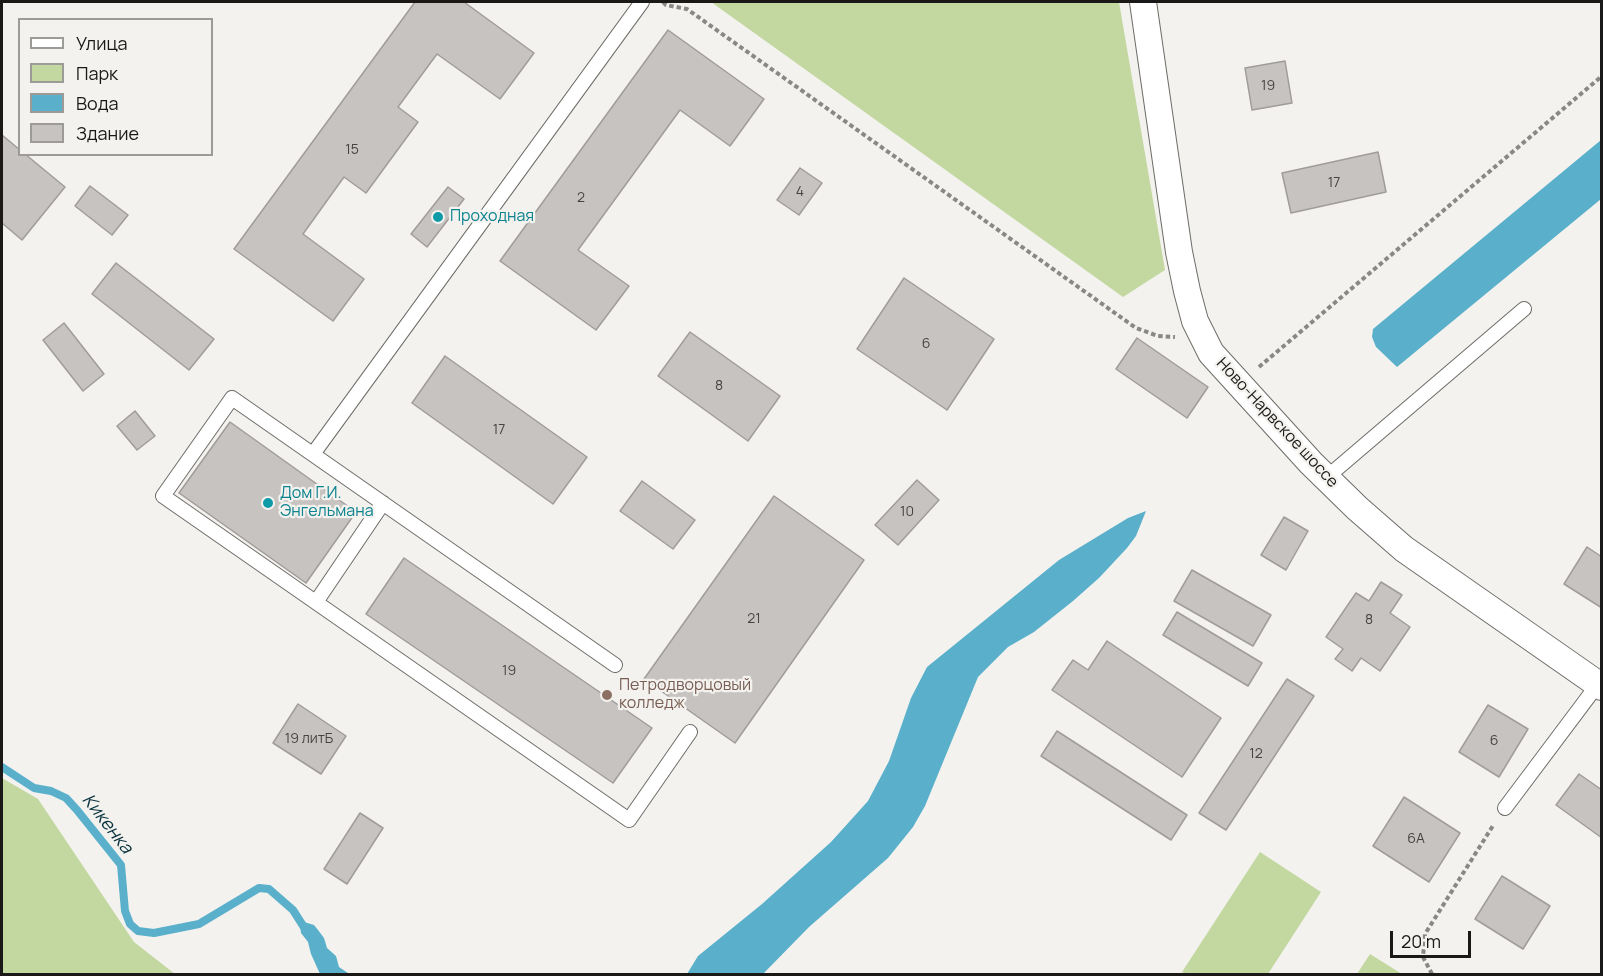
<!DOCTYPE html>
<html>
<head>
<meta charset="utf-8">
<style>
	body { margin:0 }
	#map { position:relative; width:1603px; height:976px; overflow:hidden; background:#f3f2ee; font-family:Manrope,sans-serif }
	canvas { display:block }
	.frame { position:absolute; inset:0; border:3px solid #1a1918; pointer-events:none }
	.legend { position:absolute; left:18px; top:18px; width:195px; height:138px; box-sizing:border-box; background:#f3f2ee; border:2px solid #9c9b98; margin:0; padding:8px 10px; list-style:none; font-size:18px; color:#1a1918 }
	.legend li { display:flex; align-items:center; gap:12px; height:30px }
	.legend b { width:30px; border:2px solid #9c9b98 }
	.scale { position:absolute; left:1390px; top:931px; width:81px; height:27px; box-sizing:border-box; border:3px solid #1a1918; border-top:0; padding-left:8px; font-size:18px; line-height:21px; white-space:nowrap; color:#1a1918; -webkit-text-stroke:4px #f3f2ee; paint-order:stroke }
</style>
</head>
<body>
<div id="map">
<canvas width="1603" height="976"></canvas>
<div class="frame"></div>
<ul class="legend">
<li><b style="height:8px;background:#fff"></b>Улица</li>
<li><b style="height:16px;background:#c3d8a0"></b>Парк</li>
<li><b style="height:16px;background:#5ab0cb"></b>Вода</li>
<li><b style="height:16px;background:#c7c3c1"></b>Здание</li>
</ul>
<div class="scale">20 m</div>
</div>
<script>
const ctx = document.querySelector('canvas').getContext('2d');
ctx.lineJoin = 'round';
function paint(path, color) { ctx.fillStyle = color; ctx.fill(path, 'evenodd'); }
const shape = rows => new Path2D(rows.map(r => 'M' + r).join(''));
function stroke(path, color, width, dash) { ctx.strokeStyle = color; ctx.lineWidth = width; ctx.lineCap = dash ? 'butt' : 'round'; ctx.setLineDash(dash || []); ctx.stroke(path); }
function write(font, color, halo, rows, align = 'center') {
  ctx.font = font + ' Manrope,sans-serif'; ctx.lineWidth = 4.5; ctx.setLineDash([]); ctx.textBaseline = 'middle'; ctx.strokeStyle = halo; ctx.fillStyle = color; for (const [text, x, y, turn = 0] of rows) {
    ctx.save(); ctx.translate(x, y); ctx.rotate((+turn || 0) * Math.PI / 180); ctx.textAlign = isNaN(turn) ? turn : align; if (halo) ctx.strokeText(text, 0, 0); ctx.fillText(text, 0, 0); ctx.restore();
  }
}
const green = shape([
	[711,2,1119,2,1165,270,1123,297],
	[2,778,38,799,134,942,175,974,2,974],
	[1260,852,1321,892,1268,974,1186,974,1182,972],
	[1370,954,1402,974,1357,974]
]);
const water = shape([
	[1601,140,1601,199,1397,367,1376,347,1372,337,1373,329],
	[1146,511,1136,536,1127,548,1099,578,1073,601,1034,632,1008,647,978,677,925,806,913,827,888,858,809,927,763,974,687,974,698,956,762,904,831,842,868,801,889,761,911,698,927,667,1059,560,1128,518],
	[304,922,314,925,318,930,324,938,327,948,336,956,339,967,348,973,353,974,320,974,311,954,308,942,301,933,300,925]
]);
const stream = shape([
	[2,767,34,788,51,791,66,798,77,810,121,865,125,911,130,924,138,931,154,933,199,924,259,888,269,889,293,910,307,932]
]);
const building = shape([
	[415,2,464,2,534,53,500,99,437,54,398,107,418,122,366,193,344,177,303,234,364,279,333,321,234,249,415,2],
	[668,30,764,99,730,146,680,110,578,250,629,286,596,330,500,261,668,30],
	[1285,61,1292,103,1252,110,1245,68,1285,61],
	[2,135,20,150,20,154,25,154,65,187,22,240,2,223,2,135],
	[1378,152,1386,192,1291,213,1282,173,1378,152],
	[800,168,822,183,799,215,777,200,800,168],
	[90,186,128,215,112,235,75,206,90,186],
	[448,187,464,199,427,247,411,234,448,187],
	[116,263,214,339,189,370,92,294,116,263],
	[904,278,994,339,947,410,857,349,904,278],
	[64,323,104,374,83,391,43,340,64,323],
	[690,332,780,396,748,441,658,376,690,332],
	[1137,338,1208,387,1187,418,1116,369,1137,338],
	[445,356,587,457,553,504,412,403,445,356],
	[135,411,155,436,137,450,117,426,135,411],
	[230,422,356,512,306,583,179,493,230,422],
	[917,480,939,500,898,545,875,525,917,480],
	[642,481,695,520,673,549,620,511,642,481],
	[774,496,864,560,735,743,644,679,774,496],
	[1284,517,1308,531,1286,570,1261,555,1284,517],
	[1587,547,1602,557,1602,608,1564,584,1587,547],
	[404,558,652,728,613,783,366,614,404,558],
	[1192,570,1271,615,1253,646,1174,601,1192,570],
	[1381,582,1402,595,1390,613,1410,627,1380,671,1361,658,1352,671,1335,659,1343,649,1326,637,1356,593,1369,601,1381,582],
	[1177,612,1262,663,1248,686,1163,635,1177,612],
	[1107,641,1221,718,1182,777,1052,690,1073,660,1088,670,1107,641],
	[1287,679,1314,696,1226,830,1199,813,1287,679],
	[298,704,346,736,321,774,273,743,298,704],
	[1488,705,1528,729,1499,777,1459,752,1488,705],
	[1057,731,1187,815,1171,840,1041,756,1057,731],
	[1579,774,1602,790,1602,838,1556,805,1579,774],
	[1404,797,1460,833,1429,882,1373,846,1404,797],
	[360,813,383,828,347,884,324,869,360,813],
	[1502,876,1550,906,1523,949,1475,919,1502,876]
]);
const path = shape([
	[663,2,666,5,687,9,1136,328,1158,336,1175,337],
	[1259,367,1602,76],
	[1432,974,1423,957,1425,934,1494,824]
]);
const lane = shape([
	[313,454,642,2],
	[1326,478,1524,309],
	[316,602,383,503],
	[615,665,232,398,163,496,629,820,690,732],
	[1505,808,1598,684]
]);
const street = shape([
	[1143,2,1179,252,1187,291,1195,321,1211,353,1311,463,1357,508,1404,549,1602,687]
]);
const markers = [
	[438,217,6,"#0f9aa8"],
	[268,503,6,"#0f9aa8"],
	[607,695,6,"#8d6e63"]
];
const numberNames = [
	["19",1268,86],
	["15",352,150],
	["17",1334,183],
	["4",800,192],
	["2",581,198],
	["6",926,344],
	["8",719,386],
	["17",499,430],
	["10",907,512],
	["21",754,619],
	["8",1369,620],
	["19",509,671],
	["19 литБ",309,739],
	["6",1494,741],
	["12",1256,754],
	["6А",1416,839]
];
const cultureNames = [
	["Проходная",450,217],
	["Дом Г.И.",280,494],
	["Энгельмана",280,512]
];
const streetNames = [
	["Ново-Нарвское шоссе",1277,423,47]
];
const educationNames = [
	["Петродворцовый",619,686],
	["колледж",619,704]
];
const waterNames = [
	["Кикенка",107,824,52]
];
paint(green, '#c3d8a0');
paint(water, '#5ab0cb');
stroke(stream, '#5ab0cb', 8);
paint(building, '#c7c3c1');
stroke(building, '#a09c9a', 1.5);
stroke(lane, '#6d6c68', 16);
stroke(street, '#6d6c68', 28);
stroke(path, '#898886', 4, [4.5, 3]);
stroke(lane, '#fff', 14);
stroke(street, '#fff', 26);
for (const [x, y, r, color] of markers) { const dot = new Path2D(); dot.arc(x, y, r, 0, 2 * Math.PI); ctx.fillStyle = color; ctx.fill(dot); stroke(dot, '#f3f2ee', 2); }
write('14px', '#454442', null, numberNames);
write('16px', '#0d838f', '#f3f2ee', cultureNames, 'left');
write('16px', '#1a1918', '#f3f2ee', streetNames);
write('16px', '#785e54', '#f3f2ee', educationNames, 'left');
write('italic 18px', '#06313c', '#f3f2ee', waterNames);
</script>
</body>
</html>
